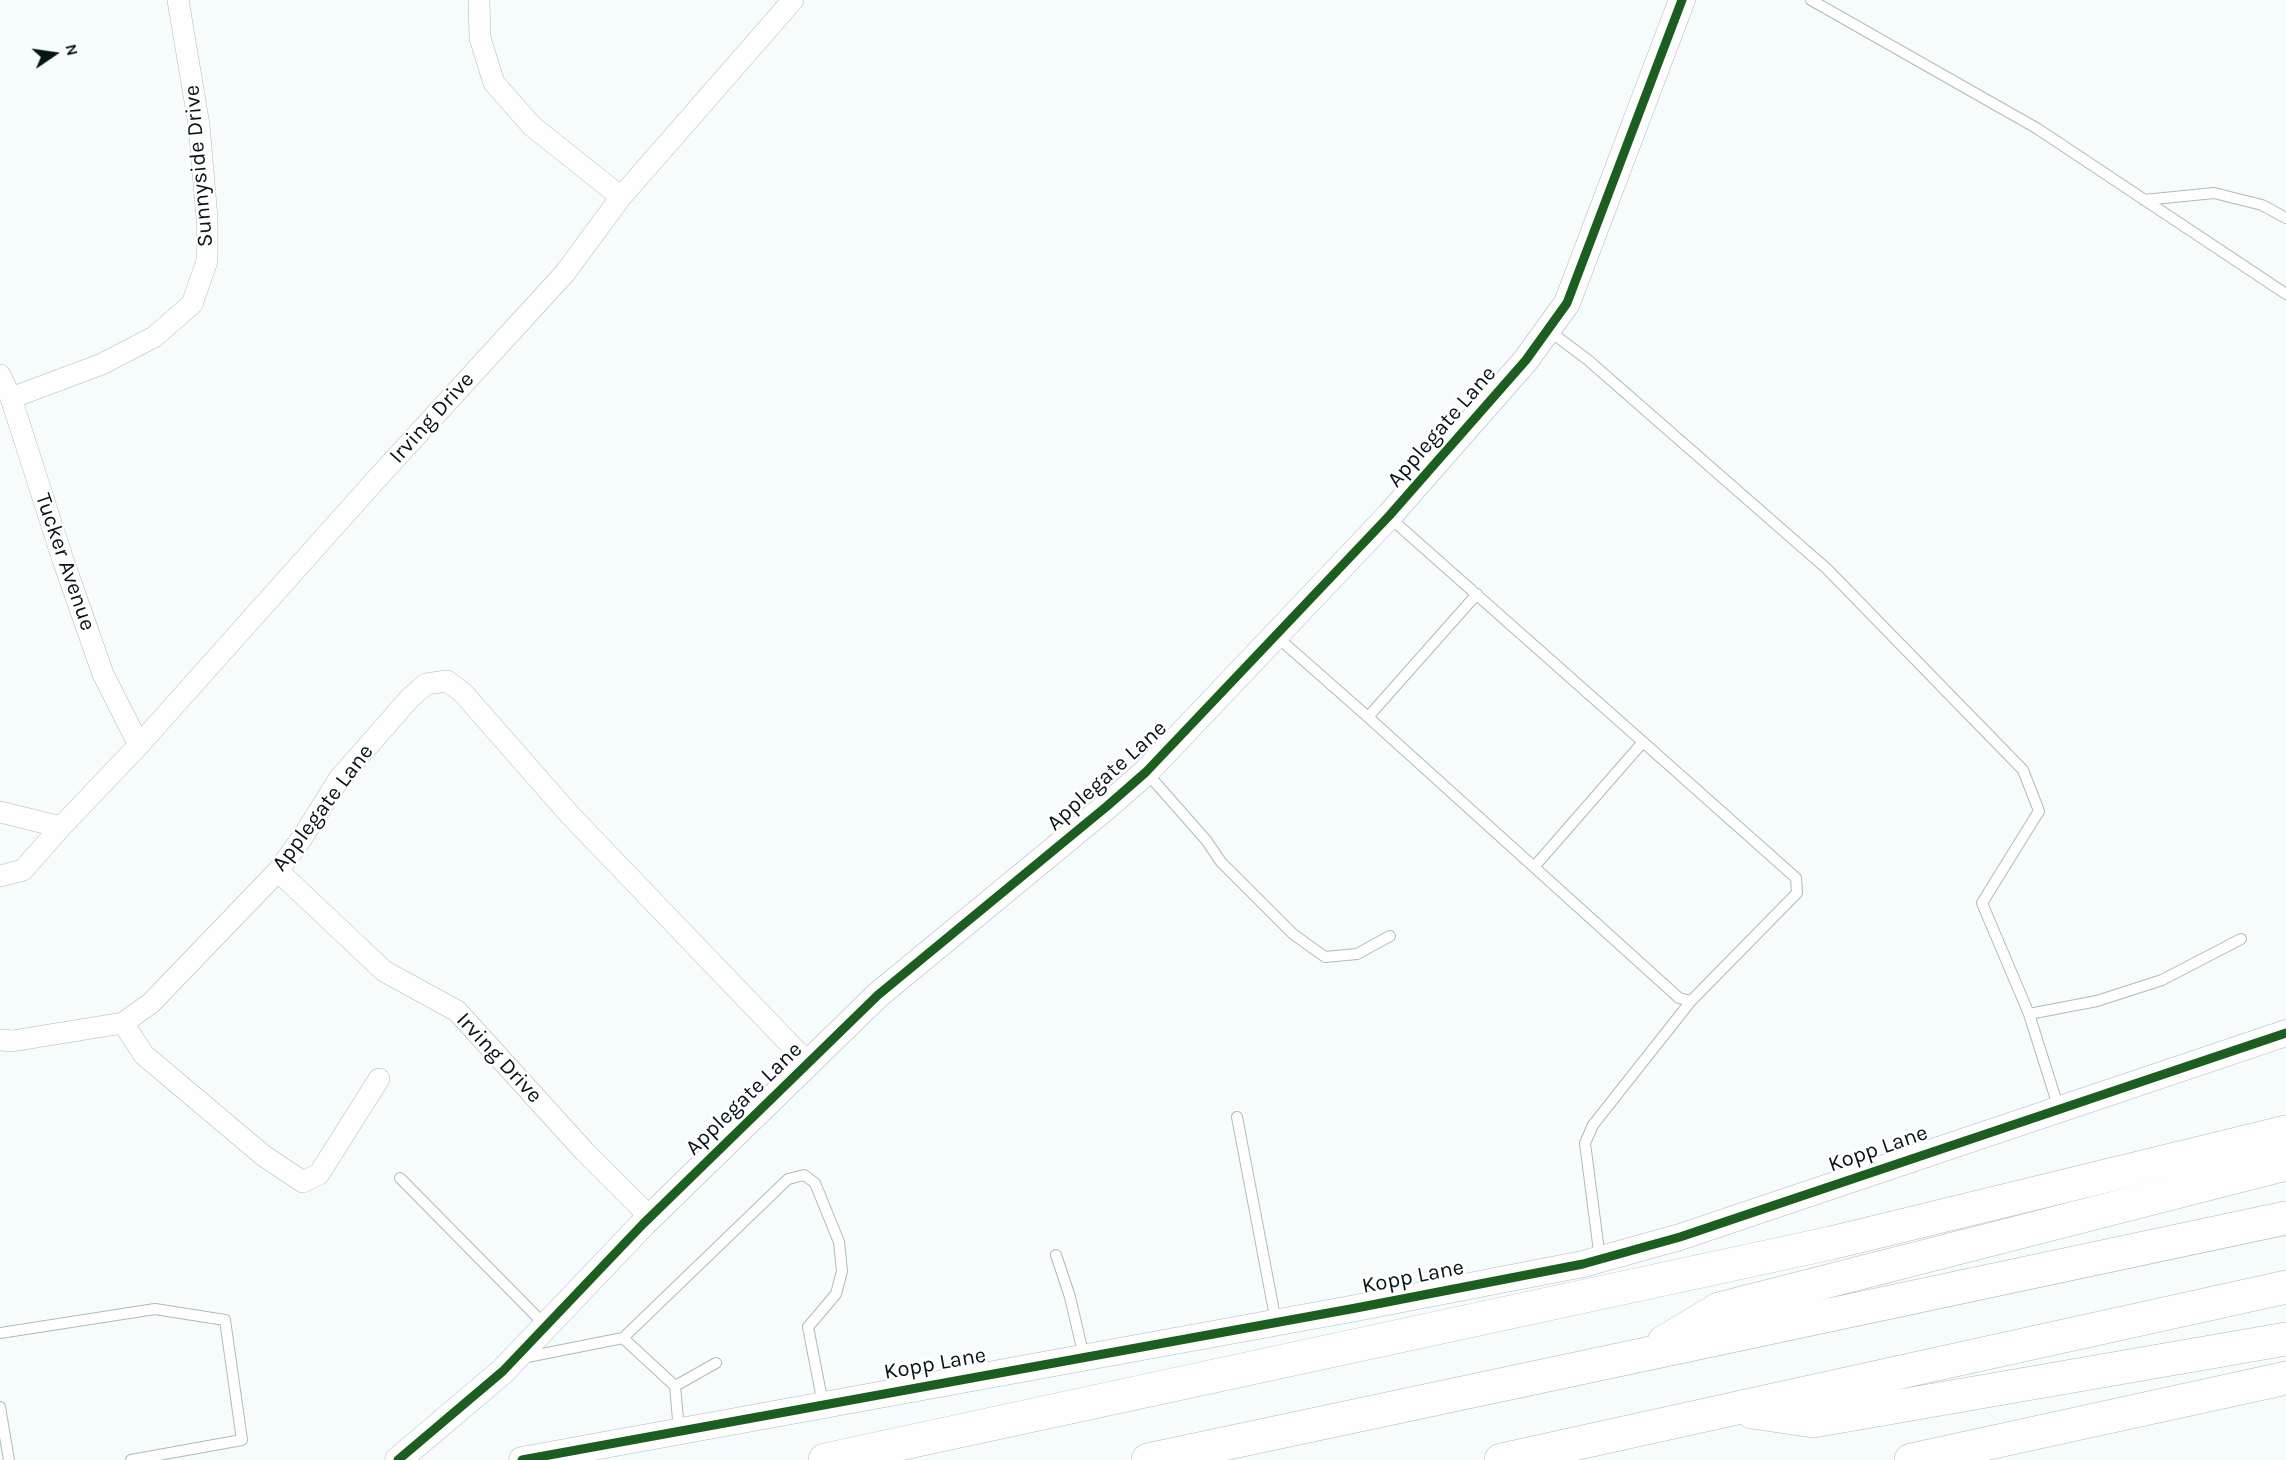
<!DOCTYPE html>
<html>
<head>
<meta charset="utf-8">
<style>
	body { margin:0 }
	#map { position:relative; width:2286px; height:1460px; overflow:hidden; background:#f6fbfb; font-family:Karla,sans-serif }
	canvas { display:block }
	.north { position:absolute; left:24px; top:24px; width:60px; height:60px; -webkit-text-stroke:4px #fff; paint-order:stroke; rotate:77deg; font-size:16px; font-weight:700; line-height:24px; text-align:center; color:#051517 }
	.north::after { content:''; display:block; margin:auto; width:21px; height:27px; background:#051517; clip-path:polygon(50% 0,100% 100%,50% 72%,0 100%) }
</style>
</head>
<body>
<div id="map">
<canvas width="2286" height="1460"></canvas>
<div class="north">N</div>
</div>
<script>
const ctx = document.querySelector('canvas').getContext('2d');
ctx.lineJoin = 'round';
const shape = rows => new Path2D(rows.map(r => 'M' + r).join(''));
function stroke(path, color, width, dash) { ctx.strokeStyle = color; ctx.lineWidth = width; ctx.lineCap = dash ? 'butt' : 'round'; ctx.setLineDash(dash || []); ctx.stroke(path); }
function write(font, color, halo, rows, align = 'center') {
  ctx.font = font + ' Karla,sans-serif'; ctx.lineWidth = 5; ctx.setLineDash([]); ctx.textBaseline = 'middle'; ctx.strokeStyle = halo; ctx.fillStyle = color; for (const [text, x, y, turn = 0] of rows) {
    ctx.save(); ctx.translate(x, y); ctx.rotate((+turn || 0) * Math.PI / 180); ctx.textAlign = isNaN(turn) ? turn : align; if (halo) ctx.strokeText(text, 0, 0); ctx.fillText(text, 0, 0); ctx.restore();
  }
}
const service = shape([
	[1811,0,2038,129,2286,294],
	[2144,200,2214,193,2262,205,2286,218],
	[1548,330,1588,360,1827,569,2023,770,2039,811,1982,903,2029,1014,2059,1109],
	[1389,517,1643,742,1796,878,1797,893,1691,1001,1679,998,1368,717,1477,594],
	[1276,636,1368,717],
	[1146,772,1206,840,1221,862,1293,934,1325,957,1357,954,1390,936],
	[1534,867,1643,742],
	[2029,1014,2097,1001,2162,980,2241,939],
	[1237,1117,1276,1322],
	[400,1178,545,1325],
	[1056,1255,1070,1297,1084,1357],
	[1600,1259,1585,1143,1593,1125,1691,1001],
	[0,1333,155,1309,225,1320,242,1440,131,1460],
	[522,1358,623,1338],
	[716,1363,675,1386,623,1338,788,1179,804,1175,815,1183,839,1242,842,1271,836,1294,808,1327,823,1404],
	[675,1386,679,1431],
	[0,1407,9,1460]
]);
const minor = shape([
	[479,0,480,38,494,83,532,126,621,197],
	[0,375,11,398,63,560,103,674,139,745],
	[11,398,102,364,154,337,192,304,207,261,207,218,199,125,178,0],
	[0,812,61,827],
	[278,871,384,971,457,1011,585,1152,650,1217],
	[0,876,23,870,61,827,139,745,373,483,565,273,621,197,793,0],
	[123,1023,144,1055,264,1156,303,1182,319,1174,379,1079],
	[0,1040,12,1041,123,1023,151,1003,278,871,302,838,339,779,410,698,426,684,447,681,463,693,570,815,808,1063]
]);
const tertiary = shape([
	[398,1460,503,1371,643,1224,878,995,1106,807,1146,772,1389,516,1526,360,1567,303,1682,0],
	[522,1460,1356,1308,1583,1264,1680,1237,2286,1033]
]);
const primary = shape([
	[825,1460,1831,1243,2286,1132],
	[1911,1460,2286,1378]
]);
const motorway = shape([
	[1664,1342,1719,1309,2286,1164],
	[1752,1412,1813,1421,2286,1339],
	[1148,1460,2286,1218],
	[1501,1460,2286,1287]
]);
const cycleway = shape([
	[398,1460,503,1371,643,1224,878,995,1106,807,1146,772,1389,516,1526,360,1567,303,1682,0],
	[522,1460,1356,1308,1583,1264,1680,1237,2286,1033]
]);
const streetNames = [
	["Sunnyside Drive",199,166,-95],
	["Irving Drive",432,418,-48],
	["Applegate Lane",1442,427,-49],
	["Tucker Avenue",65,562,71],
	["Applegate Lane",1107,776,-42],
	["Applegate Lane",323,808,-53],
	["Irving Drive",499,1058,47],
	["Applegate Lane",744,1099,-44],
	["Kopp Lane",1878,1149,-19],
	["Kopp Lane",1413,1277,-11],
	["Kopp Lane",935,1364,-10]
];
stroke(service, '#b0babb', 12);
stroke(minor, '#b0babb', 22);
stroke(tertiary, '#b0babb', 27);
stroke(primary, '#b0babb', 34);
stroke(motorway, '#b0babb', 34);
stroke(service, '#fefefe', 10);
stroke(minor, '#fefefe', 21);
stroke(tertiary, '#fefefe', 26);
stroke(primary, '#fefefe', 33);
stroke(motorway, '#fefefe', 33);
stroke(cycleway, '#1b5e20', 9);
write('22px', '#051517', '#fff', streetNames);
</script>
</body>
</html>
